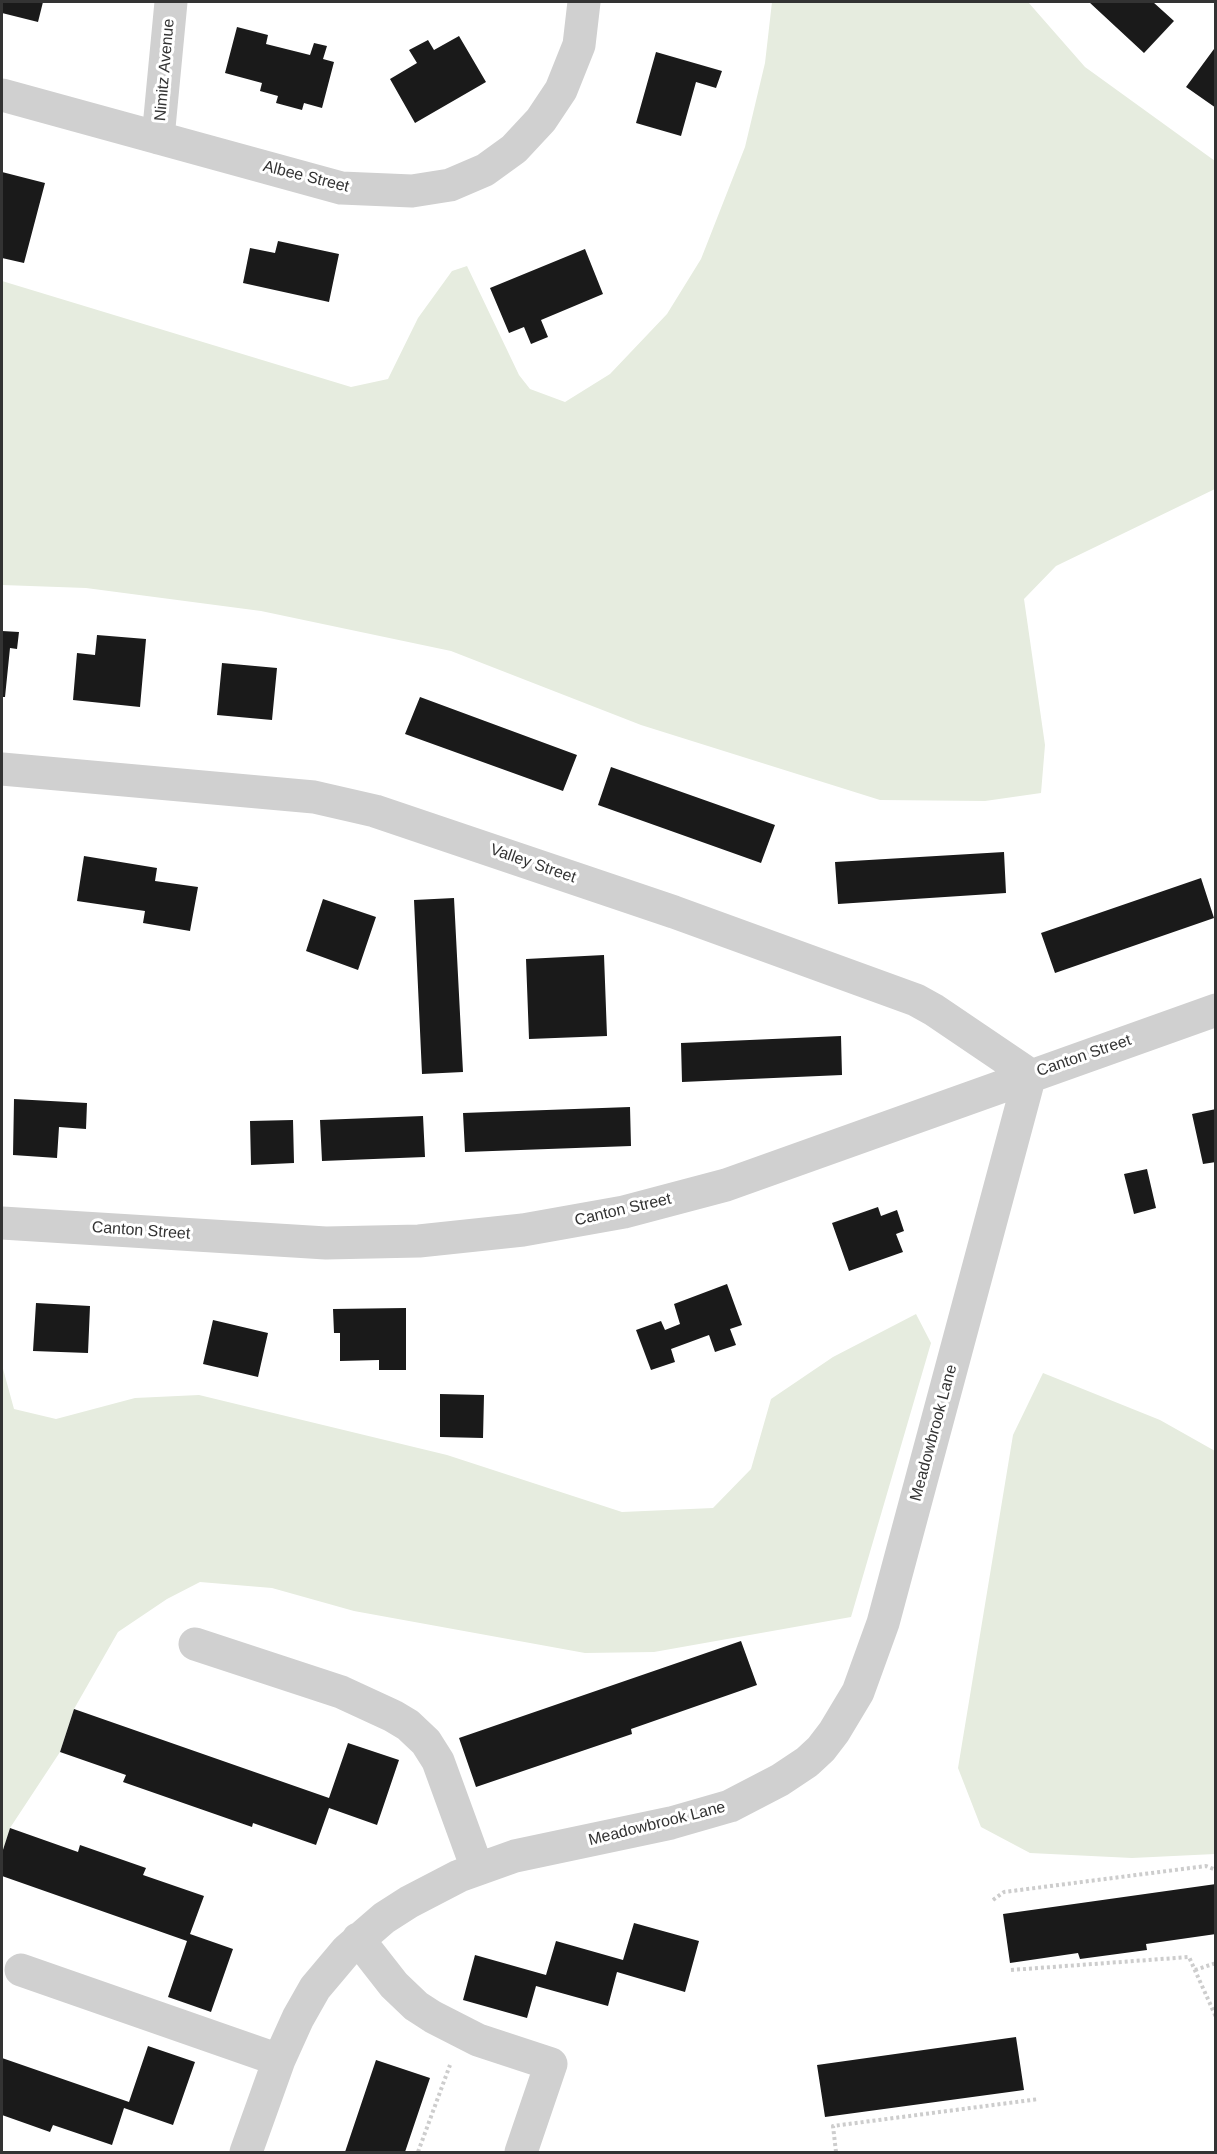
<!DOCTYPE html>
<html>
<head>
<meta charset="utf-8">
<style>
	body { margin:0 }
	#map { position:relative; width:1217px; height:2154px; overflow:hidden; background:#fff; font-family:Arial,sans-serif }
	canvas { display:block }
	.frame { position:absolute; inset:0; border:3px solid #333; pointer-events:none }
</style>
</head>
<body>
<div id="map">
<canvas width="1217" height="2154"></canvas>
<div class="frame"></div>
</div>
<script>
const ctx = document.querySelector('canvas').getContext('2d');
ctx.lineJoin = 'round';
function paint(path, color) { ctx.fillStyle = color; ctx.fill(path, 'evenodd'); }
const shape = rows => new Path2D(rows.map(r => 'M' + r).join(''));
function stroke(path, color, width, dash) { ctx.strokeStyle = color; ctx.lineWidth = width; ctx.lineCap = dash ? 'butt' : 'round'; ctx.setLineDash(dash || []); ctx.stroke(path); }
function write(font, color, halo, rows, align = 'center') {
  ctx.font = font + ' Arial,sans-serif'; ctx.lineWidth = 6; ctx.setLineDash([]); ctx.textBaseline = 'middle'; ctx.strokeStyle = halo; ctx.fillStyle = color; for (const [text, x, y, turn = 0] of rows) {
    ctx.save(); ctx.translate(x, y); ctx.rotate((+turn || 0) * Math.PI / 180); ctx.textAlign = isNaN(turn) ? turn : align; if (halo) ctx.strokeText(text, 0, 0); ctx.fillText(text, 0, 0); ctx.restore();
  }
}
const green = shape([
	[772,2,1028,2,1085,67,1215,161,1215,489,1056,566,1024,599,1045,745,1041,793,985,801,880,800,641,725,451,651,261,611,86,588,2,585,2,281,351,387,388,379,418,318,452,271,467,266,519,375,530,389,565,402,610,374,667,314,701,259,745,147,765,63],
	[916,1314,931,1343,851,1617,654,1652,585,1653,354,1611,272,1588,200,1582,167,1599,118,1632,74,1709,60,1752,10,1828,2,1853,2,1365,14,1409,56,1419,135,1398,199,1395,447,1455,622,1512,713,1508,751,1469,771,1399,833,1357],
	[1043,1373,1160,1420,1215,1451,1215,1854,1132,1858,1030,1853,981,1827,958,1768,1013,1435]
]);
const building = shape([
	[2,2,43,2,38,22,2,13],
	[1089,2,1153,2,1174,21,1144,53],
	[237,27,268,35,266,44,310,55,314,43,327,46,323,59,334,62,322,108,304,103,302,110,276,103,278,96,260,91,262,83,225,73],
	[459,36,486,82,415,123,390,79,417,63,409,50,428,40,434,50],
	[1214,49,1216,50,1216,108,1186,87],
	[656,52,722,71,716,88,696,82,681,136,636,123],
	[2,172,45,183,24,263,2,258,3,224,2,224],
	[278,241,339,254,329,302,243,283,250,248,275,253],
	[585,249,603,294,541,320,548,337,531,344,524,327,509,333,490,288],
	[2,631,19,632,17,649,10,648,5,697,2,697],
	[97,635,146,639,140,707,73,700,77,653,95,655],
	[222,663,277,668,272,720,217,715],
	[420,697,577,755,563,791,405,734],
	[611,767,775,825,761,863,598,805],
	[1004,852,1006,893,838,904,835,862],
	[84,856,157,868,155,881,198,887,190,931,143,923,145,911,77,901],
	[1201,878,1214,918,1055,973,1041,933],
	[454,898,463,1072,422,1074,414,900],
	[323,899,376,917,358,970,306,951],
	[604,955,607,1036,529,1039,526,959],
	[841,1036,842,1075,682,1082,681,1043],
	[14,1099,87,1103,86,1129,59,1127,57,1158,13,1155],
	[630,1107,631,1146,465,1152,463,1113],
	[1216,1109,1216,1162,1203,1164,1192,1114],
	[423,1116,425,1157,322,1161,320,1120],
	[293,1120,294,1163,251,1165,250,1121],
	[1147,1169,1156,1208,1134,1214,1124,1174],
	[878,1207,881,1216,897,1210,904,1231,896,1234,903,1252,849,1271,832,1223],
	[727,1284,742,1325,730,1329,736,1345,715,1352,709,1335,671,1349,675,1362,651,1370,636,1330,661,1321,665,1330,680,1324,674,1304],
	[36,1303,90,1306,88,1353,33,1351],
	[406,1308,406,1370,379,1370,379,1360,340,1361,340,1333,334,1333,333,1309],
	[213,1320,268,1333,258,1377,203,1364],
	[440,1394,484,1395,483,1438,440,1437],
	[741,1641,757,1685,631,1729,632,1734,476,1787,459,1738],
	[74,1709,329,1798,348,1743,399,1760,377,1825,329,1808,316,1845,253,1823,252,1827,123,1782,126,1775,60,1752],
	[10,1828,78,1852,80,1845,146,1868,143,1875,204,1896,190,1934,233,1949,211,2012,168,1997,187,1941,2,1876,2,1853],
	[1216,1884,1216,1934,1146,1944,1147,1950,1080,1959,1078,1953,1010,1963,1003,1914],
	[634,1923,699,1941,685,1992,617,1972,608,2006,536,1986,527,2018,463,2000,475,1955,546,1975,556,1941,623,1960],
	[1016,2037,1024,2090,825,2117,817,2065],
	[148,2046,195,2062,173,2125,124,2108,112,2145,53,2125,50,2132,2,2115,2,2058,129,2102],
	[376,2060,430,2078,405,2152,345,2152]
]);
const path = shape([
	[993,1900,1004,1892,1206,1866,1216,1870],
	[1011,1970,1189,1957,1216,2017],
	[1195,1970,1216,1963],
	[418,2152,450,2065],
	[836,2152,833,2126,1039,2099]
]);
const minor = shape([
	[2,95,341,188,412,191,450,185,485,170,514,149,541,120,561,90,579,45,584,2],
	[158,138,171,2],
	[2,769,314,797,375,811,674,912,916,1000,934,1010,1030,1075],
	[2,1223,326,1243,419,1241,523,1230,624,1212,726,1185,1216,1010],
	[195,1644,341,1692,393,1716,408,1725,426,1742,438,1761,477,1868],
	[358,1939,394,1985,416,2006,433,2017,478,2040,551,2064,521,2152],
	[21,1970,279,2060],
	[246,2152,279,2060,298,2018,315,1988,347,1950,384,1918,409,1902,459,1876,515,1856,671,1823,730,1806,780,1780,807,1762,821,1749,834,1732,858,1692,883,1623,1030,1075]
]);
const streetNames = [
	["Nimitz Avenue",165,70,-85],
	["Albee Street",306,177,14],
	["Valley Street",533,864,19],
	["Canton Street",1084,1056,-19],
	["Canton Street",623,1210,-13],
	["Canton Street",141,1231,4],
	["Meadowbrook Lane",934,1433,-75],
	["Meadowbrook Lane",657,1824,-14]
];
paint(green, '#e6ecdf');
paint(building, '#1a1a1a');
stroke(path, '#cdcdcd', 4, [3, 3]);
stroke(minor, '#d0d0d0', 33);
write('16px', '#333', '#fff', streetNames);
</script>
</body>
</html>
